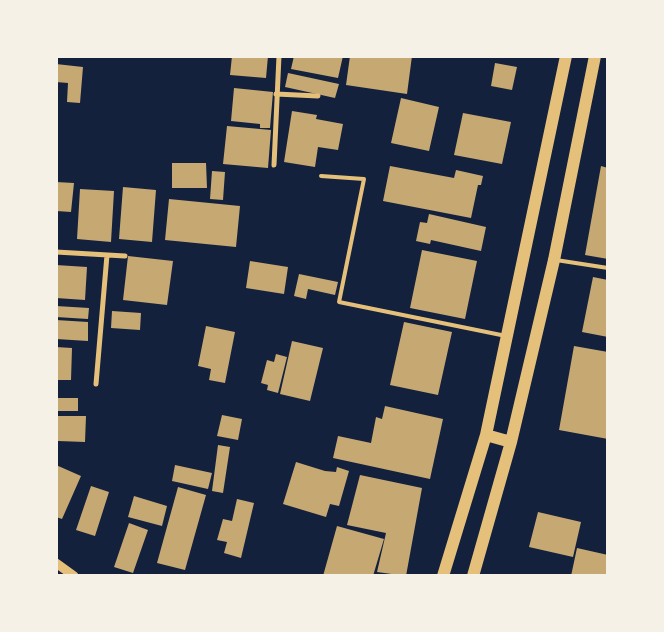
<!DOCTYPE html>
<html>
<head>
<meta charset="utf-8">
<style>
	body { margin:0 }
	#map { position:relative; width:664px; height:632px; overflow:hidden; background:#14213d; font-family:Helvetica,sans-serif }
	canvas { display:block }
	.frame { position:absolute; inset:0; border:58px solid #f6f1e7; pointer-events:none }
</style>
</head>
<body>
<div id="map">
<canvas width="664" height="632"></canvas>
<div class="frame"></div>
</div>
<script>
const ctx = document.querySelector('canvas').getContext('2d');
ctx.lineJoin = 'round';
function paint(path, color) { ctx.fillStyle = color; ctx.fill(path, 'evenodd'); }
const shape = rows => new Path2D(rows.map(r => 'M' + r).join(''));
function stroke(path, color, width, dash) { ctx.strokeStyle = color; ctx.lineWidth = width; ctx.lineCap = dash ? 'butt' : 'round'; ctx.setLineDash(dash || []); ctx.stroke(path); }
const building = shape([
	[232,56,268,56,266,78,230,75],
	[294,56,343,56,338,78,291,69],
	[350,56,412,56,407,94,346,85],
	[495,63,517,67,512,90,491,86],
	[56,64,83,67,80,103,67,102,68,83,56,82],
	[288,73,339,84,335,98,285,87],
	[234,88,273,92,270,128,260,128,260,124,231,121],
	[401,98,439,107,429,151,391,143],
	[292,111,317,115,316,119,343,124,338,150,318,147,315,167,284,162],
	[463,113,511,122,502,164,454,155],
	[227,126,271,130,268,168,223,164],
	[172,163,206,163,207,188,172,188],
	[390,166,454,178,456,170,483,176,481,185,478,185,471,218,383,201],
	[601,166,608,168,608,259,585,255],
	[212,171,225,172,223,200,210,199],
	[56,182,74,183,71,212,56,211],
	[123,187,156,190,152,242,119,239],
	[80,189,114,191,111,242,77,239],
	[169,199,240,206,236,247,165,240],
	[429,214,486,227,481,251,431,240,430,244,416,241,420,222,427,223],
	[422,250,477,261,465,319,410,308],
	[128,256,173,261,167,305,123,300],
	[250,261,288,267,284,294,246,288],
	[56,265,87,267,85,300,56,298],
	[299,274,338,282,335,295,308,289,306,299,294,296],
	[593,277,608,280,608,337,582,332],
	[56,306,89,308,88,319,56,317],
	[112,311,141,313,140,330,111,328],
	[56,320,88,322,88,341,56,339],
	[404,322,452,332,438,395,390,385],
	[206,326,235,332,225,383,209,380,211,369,198,366],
	[292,341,323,348,310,401,280,394],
	[574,346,608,352,608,439,559,430],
	[56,347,72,348,71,380,56,380],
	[276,354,287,357,278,393,267,390,268,385,261,383,267,360,274,362],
	[56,398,78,398,78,411,56,411],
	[385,406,443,419,430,479,333,458,338,436,371,443,376,417,382,419],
	[222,415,242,419,238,440,217,436],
	[58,416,86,416,85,442,58,441],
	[218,445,230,447,223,493,212,491],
	[296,462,325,471,336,472,337,467,349,471,339,506,330,504,326,517,283,504],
	[56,465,81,476,62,519,56,517],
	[175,465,212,473,208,489,172,481],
	[360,475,422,488,406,576,377,572,386,533,347,525],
	[91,486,109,492,95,536,76,530],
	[178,487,206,495,185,570,157,563],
	[134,496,167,506,162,526,128,517],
	[237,499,254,503,241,558,224,553,227,542,217,540,223,519,232,521],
	[538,512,581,522,573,557,529,547],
	[129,523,148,530,133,573,114,567],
	[337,526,384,539,373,576,323,576],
	[577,548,608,555,608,576,571,576]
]);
const service = shape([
	[321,176,364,179,339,302,506,336],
	[556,260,608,268]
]);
const minor = shape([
	[276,94,318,96],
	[274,165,279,56],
	[56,252,125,256],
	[96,384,107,255]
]);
const tertiary = shape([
	[56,563,74,576]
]);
const primary = shape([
	[486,435,511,442],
	[443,576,486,435,566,56],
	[473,576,511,442,554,260,595,56]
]);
paint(building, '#c6a872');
stroke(service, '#e5c07b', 4);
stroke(minor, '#e5c07b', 5);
stroke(tertiary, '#e5c07b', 9);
stroke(primary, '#e5c07b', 12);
</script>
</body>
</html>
